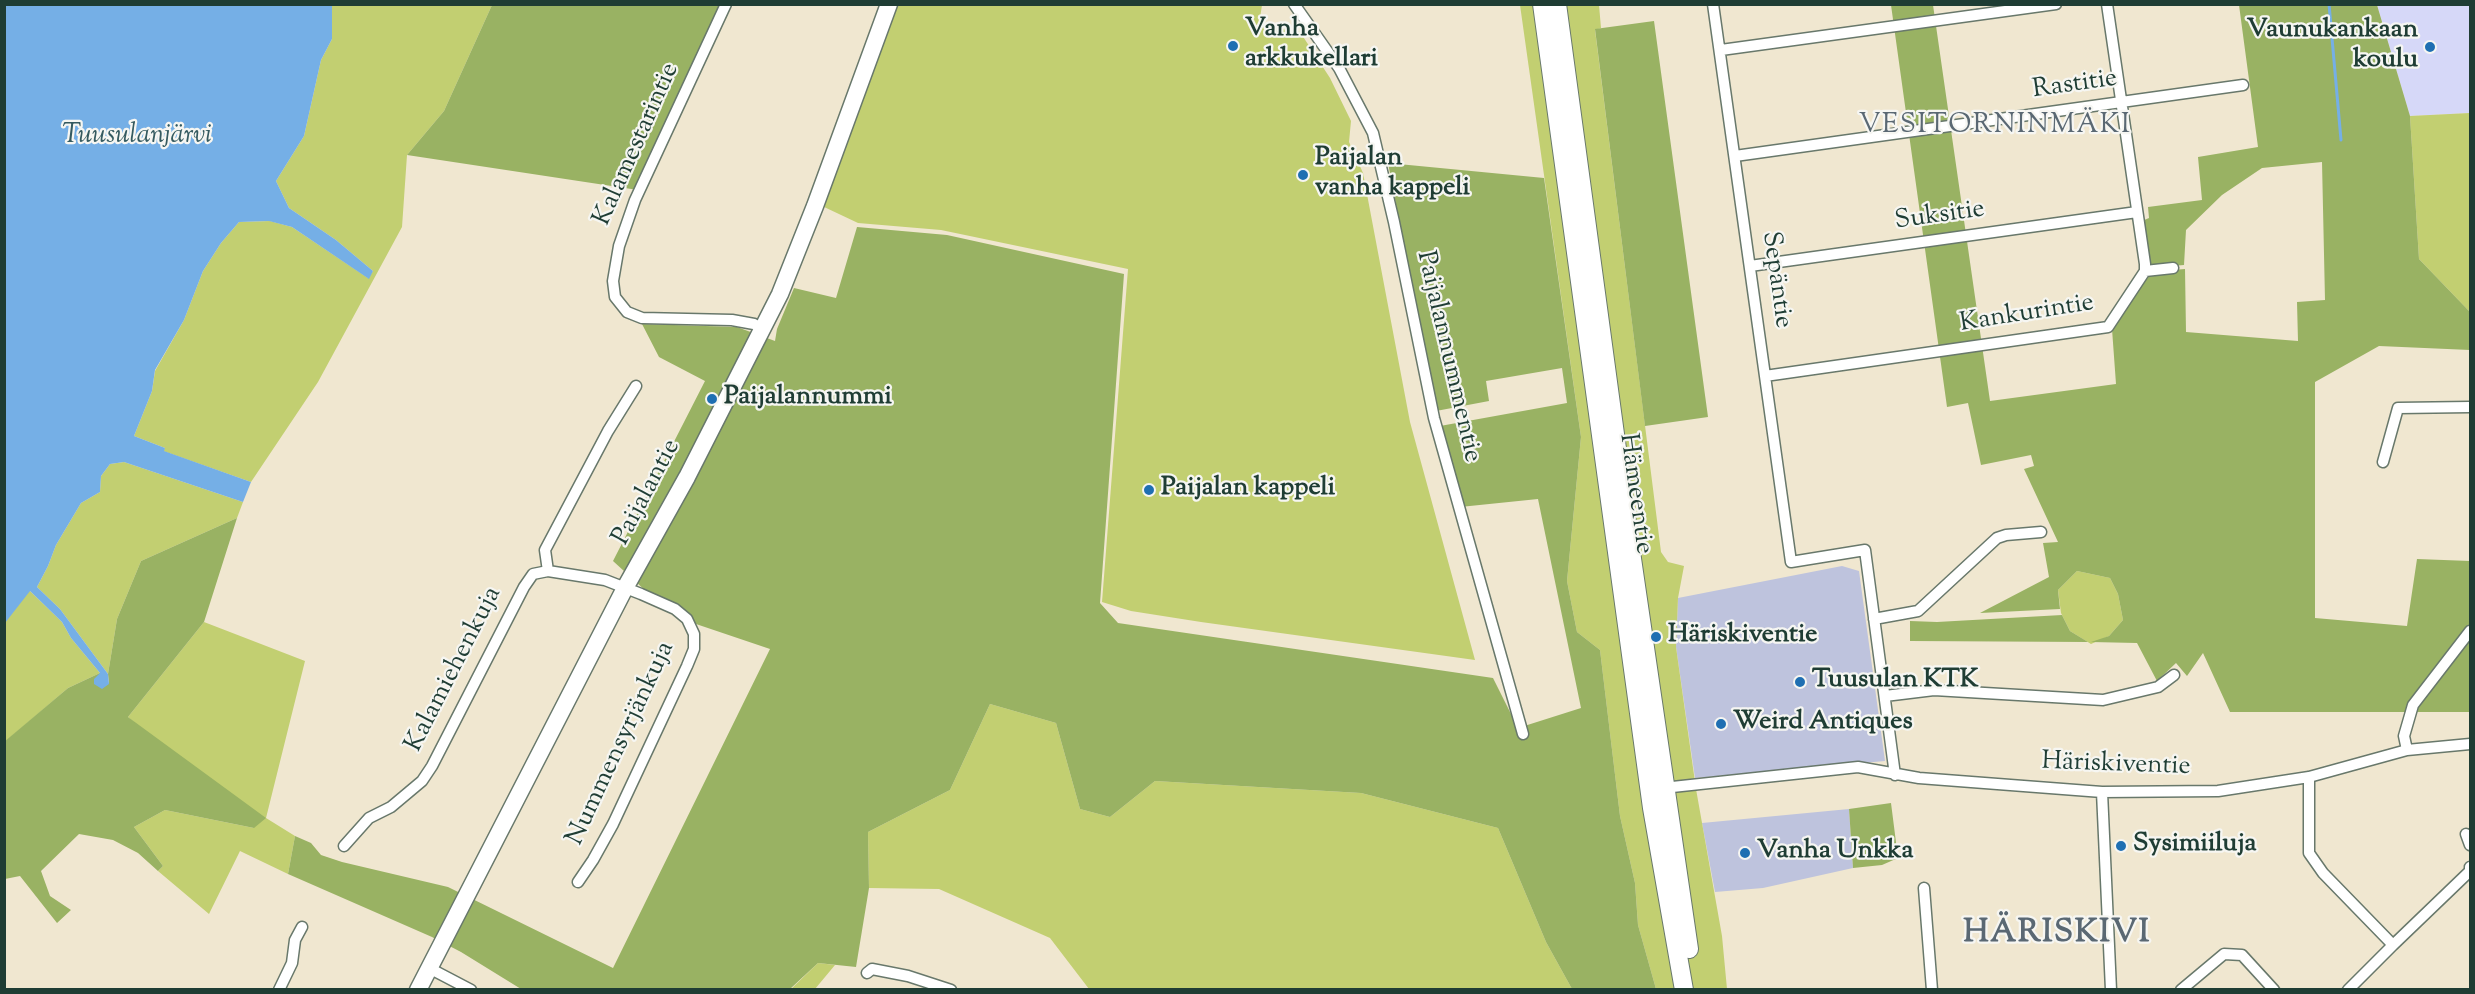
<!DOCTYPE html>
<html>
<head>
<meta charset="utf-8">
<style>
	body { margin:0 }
	#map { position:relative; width:2475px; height:994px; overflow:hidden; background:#f0e7d0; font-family:"Sorts Mill Goudy",serif }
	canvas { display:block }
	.frame { position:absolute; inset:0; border:6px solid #1f3d34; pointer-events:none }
</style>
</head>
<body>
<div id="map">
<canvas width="2475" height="994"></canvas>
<div class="frame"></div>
</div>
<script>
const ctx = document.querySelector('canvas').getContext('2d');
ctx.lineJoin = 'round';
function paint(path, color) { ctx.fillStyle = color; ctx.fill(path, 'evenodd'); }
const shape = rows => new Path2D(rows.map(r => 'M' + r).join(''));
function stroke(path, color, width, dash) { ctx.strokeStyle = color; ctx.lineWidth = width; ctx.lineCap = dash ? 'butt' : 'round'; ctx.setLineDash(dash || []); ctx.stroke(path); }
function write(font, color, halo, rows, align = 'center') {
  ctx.font = font + ' "Sorts Mill Goudy",serif'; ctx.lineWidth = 4.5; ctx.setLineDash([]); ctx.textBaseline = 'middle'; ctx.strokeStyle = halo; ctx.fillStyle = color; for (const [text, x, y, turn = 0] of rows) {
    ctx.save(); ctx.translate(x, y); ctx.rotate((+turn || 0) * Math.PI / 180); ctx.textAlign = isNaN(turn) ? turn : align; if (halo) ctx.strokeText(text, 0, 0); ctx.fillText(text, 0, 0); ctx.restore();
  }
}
const built = shape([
	[2377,5,2470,5,2470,113,2410,116]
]);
const industrial = shape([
	[1842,566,1859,571,1885,761,1695,778,1676,647,1678,598],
	[1849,809,1853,868,1763,888,1715,892,1702,823]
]);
const green = shape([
	[332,5,492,5,444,111,407,155,402,227,318,382,251,482,163,451,165,448,134,436,152,391,155,371,184,320,203,271,221,243,239,222,270,221,292,227,368,278,373,271,336,240,289,208,276,181,304,136,321,60,332,39],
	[896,5,1262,5,1260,18,1262,26,1300,32,1330,78,1351,121,1349,142,1363,173,1410,422,1475,660,1201,622,1131,611,1102,602,1128,269,941,230,858,223,822,206],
	[1520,5,1599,5,1601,28,1595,30,1661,552,1668,562,1684,566,1678,598,1676,647,1696,789,1722,936,1727,989,1656,989,1638,925,1635,883,1620,816,1600,650,1577,632,1567,581,1581,437],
	[2470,113,2470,312,2419,259,2410,116],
	[124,462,243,502,237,518,141,561,117,619,108,674,60,609,37,587,48,566,56,545,81,503,100,492,101,476,110,464],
	[2077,571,2110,578,2118,594,2123,620,2109,636,2091,644,2070,631,2061,613,2058,590],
	[29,590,62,622,71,638,100,673,68,688,5,742,4,623],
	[204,622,305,661,266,818,295,836,288,874,240,851,209,914,158,871,163,866,134,827,165,810,254,828,128,717],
	[990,704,1056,723,1080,809,1110,817,1155,781,1361,793,1498,828,1546,942,1572,989,1089,989,1050,938,939,889,869,888,868,832,950,790],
	[818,963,835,965,815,989,790,990]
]);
const forest = shape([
	[492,5,722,5,638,190,407,155,444,111],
	[1891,5,1933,5,1990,401,2116,384,2112,329,2140,286,2148,278,2149,272,2185,269,2186,332,2298,341,2297,302,2325,300,2322,162,2262,168,2222,195,2186,230,2184,265,2148,268,2142,221,2149,218,2148,207,2202,200,2198,157,2258,147,2239,5,2377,5,2410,116,2419,259,2470,312,2470,350,2379,346,2315,382,2315,618,2407,626,2417,559,2470,561,2470,712,2230,712,2203,653,2187,676,2176,663,2157,681,2137,643,2091,642,2109,636,2123,620,2118,594,2110,578,2077,571,2058,590,2060,609,1980,613,2049,577,2043,543,2058,542,2024,469,2034,466,2031,455,1981,465,1968,403,1947,407],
	[1654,21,1708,417,1645,426,1595,29],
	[1388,163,1544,178,1581,437,1567,581,1577,632,1600,650,1620,816,1635,883,1638,925,1656,989,1572,989,1546,942,1498,828,1361,793,1155,781,1110,817,1080,809,1056,723,990,704,950,790,868,832,869,888,856,967,818,963,790,989,521,989,461,952,432,937,288,874,295,836,311,843,321,855,342,862,448,887,613,968,770,649,696,624,688,615,648,593,613,561,705,381,659,357,642,324,737,327,775,341,777,329,794,288,836,298,857,227,947,235,1124,274,1100,603,1118,623,1493,678,1518,728,1581,708,1538,499,1460,507,1440,426,1567,403,1562,368,1486,381,1489,401,1436,411],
	[237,518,204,622,128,717,266,818,254,828,165,810,134,827,163,866,158,871,138,853,113,840,79,834,41,871,50,896,71,910,57,923,20,876,5,879,4,742,68,688,100,673,109,684,108,674,117,619,141,561],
	[2062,615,2070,631,2088,642,1910,641,1910,621,1937,622],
	[1891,803,1898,858,1882,865,1853,868,1849,809]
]);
const water = shape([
	[5,4,332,5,332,39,321,60,304,136,276,181,289,208,336,240,373,271,369,279,292,227,269,221,239,222,221,243,203,271,184,320,155,370,152,391,134,436,165,448,164,451,251,482,243,502,124,462,110,464,101,476,100,492,81,503,56,545,48,566,37,587,60,609,108,674,109,684,102,689,94,684,94,679,100,673,71,638,62,622,30,591,5,623]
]);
const stream = shape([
	[2329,4,2341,140]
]);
const street = shape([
	[726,4,635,200,619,246,613,281,615,297,627,312,642,318,732,320,754,324,762,329],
	[1294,4,1339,68,1373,133,1394,222,1434,418,1523,734],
	[1713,4,1791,562,1865,550,1895,775],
	[1721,50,2056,4],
	[1735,156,2243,85],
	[1750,266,2137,212],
	[2145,271,2173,268],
	[1765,376,2108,327,2145,271,2145,264,2107,4],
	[2383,462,2398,408,2470,407],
	[548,571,545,550,608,431,636,386],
	[1874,619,1918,611,1997,538,2006,535,2041,532],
	[1885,696,1934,690,2103,700,2158,687,2174,675],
	[2407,750,2404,736,2413,705,2470,631],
	[2309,777,2309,853,2323,873,2393,945,2348,990],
	[1663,788,1858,767,1919,778,2102,792,2218,791,2309,777,2407,750,2470,744],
	[2102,792,2111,990],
	[2466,834,2470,845],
	[344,846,369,818,391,807,422,781,432,766,524,587,533,574,548,571,605,580,641,594,675,609,687,619,694,634,694,649,687,666,613,824,593,860,578,882],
	[1924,888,1932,990],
	[2393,945,2470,871,2470,867],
	[429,968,471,990],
	[867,973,872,969,908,976,951,990],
	[279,990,292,963,295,940,302,927],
	[2181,990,2224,954,2242,955,2274,990]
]);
const secondary = shape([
	[418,990,625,588,687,477,780,294,815,206,889,4]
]);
const primary = shape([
	[1542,4,1652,808,1684,990],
	[1557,4,1629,538,1689,949]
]);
const markers = [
	[1233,46,6,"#1f6fb2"],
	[2430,47,6,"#1f6fb2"],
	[1303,175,6,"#1f6fb2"],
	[712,399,6,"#1f6fb2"],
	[1149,490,6,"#1f6fb2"],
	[1656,637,6,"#1f6fb2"],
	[1800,682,6,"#1f6fb2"],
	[1721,724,6,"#1f6fb2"],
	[2121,846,6,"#1f6fb2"],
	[1745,853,6,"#1f6fb2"]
];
const poiNames = [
	["Vanha",1245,31],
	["arkkukellari",1245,61],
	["Vaunukankaan",2418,32,"right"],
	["koulu",2418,62,"right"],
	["Paijalan",1315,160],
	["vanha kappeli",1315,190],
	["Paijalannummi",724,399],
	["Paijalan kappeli",1161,490],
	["Häriskiventie",1668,637],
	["Tuusulan KTK",1812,682],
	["Weird Antiques",1733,724],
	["Sysimiiluja",2133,846],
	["Vanha Unkka",1757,853]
];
const streetNames = [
	["Rastitie",2075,86,-8],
	["Kalamestarintie",638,145,-66],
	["Suksitie",1940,217,-8],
	["Sepäntie",1775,280,82],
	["Kankurintie",2027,315,-9],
	["Paijalannummentie",1447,357,77],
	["Paijalantie",648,493,-62],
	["Hämeentie",1634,494,82],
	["Kalamiehenkuja",455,670,-63],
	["Nummensyrjänkuja",622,744,-65],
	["Häriskiventie",2116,766,2]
];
const neighbourhoodNames = [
	["VESITORNINMÄKI",1995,127]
];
const waterNames = [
	["Tuusulanjärvi",137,137]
];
const districtNames = [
	["HÄRISKIVI",2057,936]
];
paint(built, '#d6d8f8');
paint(industrial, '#bec3dd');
paint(green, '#c2cf71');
paint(forest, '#99b263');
paint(water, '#75afe6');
stroke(stream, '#75afe6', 3);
stroke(street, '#68786b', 13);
stroke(secondary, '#68786b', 19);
stroke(primary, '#68786b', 20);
stroke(street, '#fff', 10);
stroke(secondary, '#fff', 16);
stroke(primary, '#fff', 18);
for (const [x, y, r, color] of markers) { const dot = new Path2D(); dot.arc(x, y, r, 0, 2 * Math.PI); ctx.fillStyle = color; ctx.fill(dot); stroke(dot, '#f6f6f2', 2); }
write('bold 26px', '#1f3d34', '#f6f6f2', poiNames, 'left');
write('26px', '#1f3d34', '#f6f6f2', streetNames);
ctx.letterSpacing = '1.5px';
write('27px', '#5a6873', '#f6f6f2', neighbourhoodNames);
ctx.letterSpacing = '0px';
write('italic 27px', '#345a60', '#f6f6f2', waterNames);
ctx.letterSpacing = '1.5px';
write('bold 32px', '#5a6873', '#f6f6f2', districtNames);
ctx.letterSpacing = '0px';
</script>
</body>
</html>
